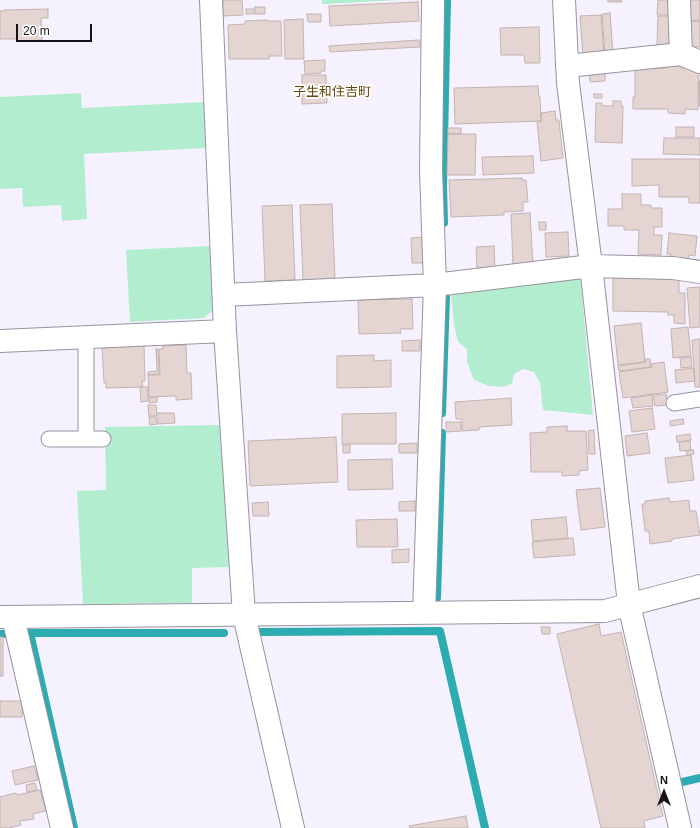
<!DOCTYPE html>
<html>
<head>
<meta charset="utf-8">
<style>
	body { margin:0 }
	#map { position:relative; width:700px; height:828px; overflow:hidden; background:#f5f1fe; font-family:Helvetica,sans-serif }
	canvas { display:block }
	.north { position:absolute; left:644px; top:772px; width:40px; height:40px; -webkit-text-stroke:3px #fff; paint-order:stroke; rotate:0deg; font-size:11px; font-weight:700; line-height:16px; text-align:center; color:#161419 }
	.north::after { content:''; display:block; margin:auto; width:14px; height:18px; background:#161419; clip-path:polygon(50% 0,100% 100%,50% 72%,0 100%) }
	.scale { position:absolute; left:16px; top:24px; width:76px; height:18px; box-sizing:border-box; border:2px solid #161419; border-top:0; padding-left:5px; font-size:12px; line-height:14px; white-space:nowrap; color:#161419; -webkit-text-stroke:3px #fff; paint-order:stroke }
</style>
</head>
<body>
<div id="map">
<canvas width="700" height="828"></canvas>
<div class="north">N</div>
<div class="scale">20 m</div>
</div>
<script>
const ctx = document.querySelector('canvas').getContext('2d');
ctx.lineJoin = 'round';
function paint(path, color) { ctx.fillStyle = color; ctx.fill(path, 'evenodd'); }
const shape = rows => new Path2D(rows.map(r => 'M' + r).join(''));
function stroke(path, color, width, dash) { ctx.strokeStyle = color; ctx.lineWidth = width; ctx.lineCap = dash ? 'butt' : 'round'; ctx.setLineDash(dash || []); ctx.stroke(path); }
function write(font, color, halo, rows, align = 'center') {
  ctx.font = font + ' Helvetica,"Noto Sans JP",sans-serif'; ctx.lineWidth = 3.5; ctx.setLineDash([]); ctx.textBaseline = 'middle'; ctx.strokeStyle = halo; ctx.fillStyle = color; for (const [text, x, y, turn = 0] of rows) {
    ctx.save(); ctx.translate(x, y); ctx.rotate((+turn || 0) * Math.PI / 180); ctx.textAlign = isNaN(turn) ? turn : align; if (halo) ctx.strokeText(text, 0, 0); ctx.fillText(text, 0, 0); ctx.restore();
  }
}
const green = shape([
	[322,0,399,0,326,4,322,4],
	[81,93,82,108,204,102,206,148,84,154,87,219,62,221,61,205,23,207,22,188,0,189,0,97],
	[211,246,214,309,204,318,130,322,126,250],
	[580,273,593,415,543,410,540,383,534,372,523,369,514,374,512,384,503,387,489,386,474,380,467,362,467,349,458,342,454,325,451,293],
	[221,425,229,567,192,568,192,603,83,604,77,491,106,490,105,427]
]);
const stream = shape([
	[444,223,443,186,447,0],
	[442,413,446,296],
	[437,598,442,433],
	[259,632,440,631,485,828],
	[0,634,7,634],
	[678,783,700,778],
	[74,828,30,633,224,633]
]);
const building = shape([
	[223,0,242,0,243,15,223,16,223,0],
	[608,0,621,0,622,2,608,2,608,0],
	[658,0,671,0,671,15,657,15,658,0],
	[688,0,700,0,700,20,690,21,688,0],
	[418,2,419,21,330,26,329,6,418,2],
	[255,7,265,7,265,14,255,14,255,7],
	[48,9,48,18,41,18,42,40,17,41,17,39,0,39,0,11,4,11,4,10,48,9],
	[246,9,254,9,254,14,246,14,246,9],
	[610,13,613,54,605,54,602,14,610,13],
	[307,14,321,14,321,22,308,22,307,14],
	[601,15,604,54,583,57,580,16,601,15],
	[658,16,673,16,673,45,657,45,658,16],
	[303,19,304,59,285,59,284,20,303,19],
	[267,20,267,21,281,21,282,56,269,56,269,59,229,59,228,25,245,24,245,21,267,20],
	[686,21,700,21,700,47,686,47,686,21],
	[539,27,540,63,525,63,524,55,501,55,500,28,539,27],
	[419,40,420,47,330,52,329,46,419,40],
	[325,60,325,71,321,71,321,73,305,74,304,61,325,60],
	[666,63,680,64,680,68,699,68,698,110,685,109,685,114,668,113,668,109,633,109,633,97,635,97,635,68,666,68,666,63],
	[605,69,605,81,590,82,589,70,605,69],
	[302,75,326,75,327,103,302,104,302,75],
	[699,81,700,81,700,106,699,106,699,81],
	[538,86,539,97,540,97,541,121,455,124,454,88,538,86],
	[594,94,602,94,602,98,594,98,594,94],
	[613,101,621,101,621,106,623,106,622,143,595,142,596,103,602,103,602,106,613,106,613,101],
	[555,111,556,120,559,120,563,158,541,161,537,122,542,121,541,113,555,111],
	[676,127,694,127,694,137,676,137,676,127],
	[448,128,461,128,461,134,448,134,448,128],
	[448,134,476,134,475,175,447,175,448,134],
	[664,138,700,138,700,155,663,154,664,138],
	[533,156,534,173,483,175,482,157,533,156],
	[632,159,700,159,700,203,689,203,689,197,659,197,659,185,632,186,632,159],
	[522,178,522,180,526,180,528,202,523,202,523,211,504,212,504,215,451,217,449,180,522,178],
	[622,194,641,194,641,205,651,205,651,208,662,208,662,227,654,227,654,235,662,235,661,255,638,254,639,230,624,230,624,226,608,226,608,209,622,209,622,194],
	[332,204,335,279,303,280,300,205,332,204],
	[292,205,295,280,265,281,262,206,292,205],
	[530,213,533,266,513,267,511,214,530,213],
	[539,222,546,222,546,230,539,230,539,222],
	[568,232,569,256,546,257,545,233,568,232],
	[669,233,697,236,695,256,689,255,688,259,670,257,671,254,667,254,669,233],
	[423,237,425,263,412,263,411,238,423,237],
	[494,246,495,268,477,269,476,247,494,246],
	[613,274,679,275,679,293,685,293,685,324,674,323,674,315,668,315,668,312,613,311,613,274],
	[700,287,700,327,690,328,687,288,700,287],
	[412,299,413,329,400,329,401,333,359,334,358,300,412,299],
	[641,323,645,362,618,365,614,326,641,323],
	[688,327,691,356,673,358,671,329,688,327],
	[700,339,700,387,695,387,692,340,700,339],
	[420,340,420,351,402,351,402,341,420,340],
	[144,345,145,381,142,381,143,387,106,388,106,383,104,383,102,347,144,345],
	[186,345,187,373,191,373,192,399,176,400,176,396,149,397,148,375,160,375,159,349,163,349,162,346,186,345],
	[156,349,158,349,159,374,148,375,148,372,157,371,156,349],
	[374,355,374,361,391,360,391,387,337,388,337,356,374,355],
	[691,357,692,367,681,368,680,358,691,357],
	[645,359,650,359,651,367,619,371,618,366,646,362,645,359],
	[664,362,668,392,623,398,619,372,652,367,651,364,664,362],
	[694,368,695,381,676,383,675,370,694,368],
	[140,387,148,387,148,401,141,402,140,387],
	[666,394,668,405,655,406,653,395,666,394],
	[652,395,653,406,633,408,631,398,652,395],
	[157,397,157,402,149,403,149,398,157,397],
	[511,398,512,425,479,427,479,430,462,431,462,419,456,419,455,402,511,398],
	[148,405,156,405,157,416,149,416,148,405],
	[652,408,655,429,632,432,629,411,652,408],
	[158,413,174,413,175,423,158,424,158,413],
	[396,413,396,444,342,444,342,414,396,413],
	[149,417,156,417,157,424,150,425,149,417],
	[683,419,684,424,670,426,670,421,683,419],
	[446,422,461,422,461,431,446,432,446,422],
	[567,426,567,431,586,431,588,470,579,471,579,475,562,476,562,472,531,472,530,433,547,432,547,427,567,426],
	[594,430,595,454,589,454,588,431,594,430],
	[647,433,650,453,627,456,625,436,647,433],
	[690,434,691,440,677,442,676,436,690,434],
	[336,437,338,482,250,486,248,441,336,437],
	[690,441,691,450,680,451,679,442,690,441],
	[417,443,417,453,399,453,399,444,417,443],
	[343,445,350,445,350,453,343,453,343,445],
	[693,450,694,454,687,455,686,451,693,450],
	[691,455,694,480,668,483,665,458,691,455],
	[392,459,393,489,348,490,348,460,392,459],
	[600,488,605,527,581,530,576,490,600,488],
	[669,498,670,502,689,500,690,511,696,511,700,535,672,539,672,541,650,544,649,531,645,531,642,504,645,504,645,501,669,498],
	[415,501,415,511,399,511,399,502,415,501],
	[268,502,269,516,253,516,252,503,268,502],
	[566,517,568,538,533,541,531,520,566,517],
	[397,519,398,547,357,547,356,520,397,519],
	[573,538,575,555,534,558,532,542,573,538],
	[409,549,409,562,392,563,392,550,409,549],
	[599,624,601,636,621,632,663,816,644,821,645,828,601,828,557,634,599,624],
	[541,627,550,627,550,634,542,634,541,627],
	[0,637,3,637,3,676,0,676,0,637],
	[0,701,22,701,22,717,0,717,0,701],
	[34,766,38,780,15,785,12,771,34,766],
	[35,783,37,790,27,792,26,785,35,783],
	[40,790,46,811,33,814,34,819,20,821,21,825,9,828,0,828,0,797,16,793,17,795,40,790],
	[466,816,468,828,410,828,409,826,466,816]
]);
const lane = shape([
	[86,337,86,439],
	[674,403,700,399],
	[49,439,103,439]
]);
const street = shape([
	[211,0,225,331,244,615,293,828],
	[564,0,568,83,591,266,629,604,680,828],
	[679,0,681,54],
	[567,66,681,54,700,62],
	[224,295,435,285,591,266,673,268,700,272],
	[0,341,225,331],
	[424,613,435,285,431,170,433,0],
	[0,617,605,611,700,586],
	[13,617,62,828]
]);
const quarterNames = [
	["子生和住吉町",332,92]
];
paint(green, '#b3edd0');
stroke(stream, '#2cacb0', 8);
paint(building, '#e4d4d2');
stroke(building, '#c3b3b1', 1);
stroke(lane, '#97939f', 17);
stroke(street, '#97939f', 24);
stroke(lane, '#fff', 15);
stroke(street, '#fff', 22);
write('13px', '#64450d', '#fff', quarterNames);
</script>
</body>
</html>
